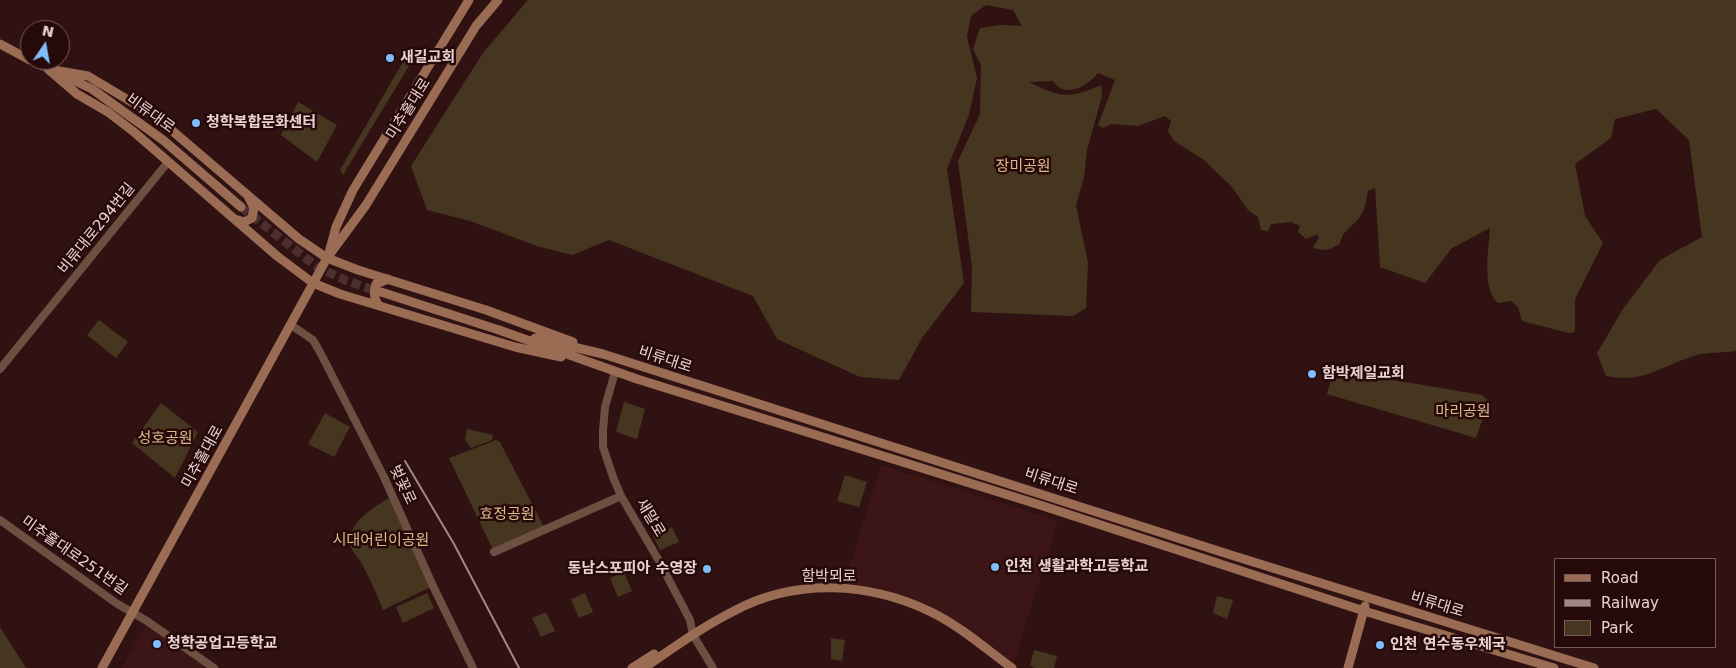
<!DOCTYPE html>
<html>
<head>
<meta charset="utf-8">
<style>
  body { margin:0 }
  #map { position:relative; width:1736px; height:668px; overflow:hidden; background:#301212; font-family:"DejaVu Sans",sans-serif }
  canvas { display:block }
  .legend { position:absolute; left:1554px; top:558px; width:162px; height:90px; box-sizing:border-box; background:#260909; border:1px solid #745a59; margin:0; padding:6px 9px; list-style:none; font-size:15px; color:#e9d3d2 }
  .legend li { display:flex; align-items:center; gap:10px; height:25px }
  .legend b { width:25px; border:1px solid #745a59 }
  .north { position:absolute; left:20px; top:20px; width:50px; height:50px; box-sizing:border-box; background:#260909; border:1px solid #745a59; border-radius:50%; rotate:12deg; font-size:14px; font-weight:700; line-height:20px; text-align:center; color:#e9d3d2 }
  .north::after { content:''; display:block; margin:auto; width:18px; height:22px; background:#81bdfa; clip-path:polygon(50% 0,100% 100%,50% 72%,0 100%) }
</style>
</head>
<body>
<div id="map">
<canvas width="1736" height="668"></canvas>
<ul class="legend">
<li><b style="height:6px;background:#9b6c54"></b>Road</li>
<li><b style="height:6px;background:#a18888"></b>Railway</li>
<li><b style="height:14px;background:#463620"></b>Park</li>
</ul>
<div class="north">N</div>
</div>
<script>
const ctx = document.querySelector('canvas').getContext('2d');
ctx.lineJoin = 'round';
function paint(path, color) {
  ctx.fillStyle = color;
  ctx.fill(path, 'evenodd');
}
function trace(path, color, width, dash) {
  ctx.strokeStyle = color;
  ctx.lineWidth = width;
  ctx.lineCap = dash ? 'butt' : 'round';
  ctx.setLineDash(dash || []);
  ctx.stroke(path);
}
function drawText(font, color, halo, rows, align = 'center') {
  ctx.font = font + ' "DejaVu Sans","Noto Sans KR",sans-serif';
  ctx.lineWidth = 5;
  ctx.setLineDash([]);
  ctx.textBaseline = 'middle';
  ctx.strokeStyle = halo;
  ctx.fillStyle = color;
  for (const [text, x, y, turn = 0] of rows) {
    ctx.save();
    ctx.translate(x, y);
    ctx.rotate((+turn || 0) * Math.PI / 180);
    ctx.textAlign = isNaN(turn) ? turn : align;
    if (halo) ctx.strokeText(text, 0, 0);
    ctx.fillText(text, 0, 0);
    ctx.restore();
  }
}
paint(new Path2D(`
  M881 465 1058 521 1012 668 933 613 906 601 843 588Z
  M147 621 214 668H122Z`), '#3c1617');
paint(new Path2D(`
  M528 0H1736V351C1723 353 1709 352 1697 355 1662 365 1645 384 1606 376L1597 353 1623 309 1660 260 1702 237 1689 140 1656 109 1615 119 1611 138 1575 164 1585 216 1603 243 1575 299V328L1574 332 1569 333 1522 321 1518 307 1511 301 1498 303C1481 288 1489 249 1490 228L1452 248 1425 283 1380 267 1375 188 1368 191C1366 199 1366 208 1361 215 1354 227 1342 229 1340 244 1330 249 1323 253 1313 247L1319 238 1317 234 1306 239 1298 232 1300 226 1291 222 1271 224 1268 231 1261 230 1258 217 1248 210 1232 187 1204 160 1174 141 1168 131 1171 121 1165 116 1138 126 1111 124 1103 128 1098 125 1115 80 1098 73C1087 87 1065 99 1053 81L1029 82C1060 98 1069 99 1101 85L1102 96 1087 150 1084 177 1076 205 1088 263 1086 308 1073 316 971 312 972 267 958 161 980 114 981 65 973 49 980 28 1001 25 1022 26 1013 10 986 5 971 16 967 37 977 78 969 115 947 169 964 283 922 338 899 380 860 377 777 339 753 296 609 240 572 255 537 246 470 221 427 210 411 166 483 53Z
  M410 50 416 53 415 56 343 175 340 170Z
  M298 102 337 125 317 162 281 135Z
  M99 320 128 342 116 358 87 335Z
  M1334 370 1482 395 1489 401 1476 438 1327 394Z
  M624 402 645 409 637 439 616 432Z
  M161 403 198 432 175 478 132 443Z
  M325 413 350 427 334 457 308 444Z
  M467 429 493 435 492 440 471 448 465 440Z
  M496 440 500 442 545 529 494 552 449 458Z
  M845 475 867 482 859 507 837 501Z
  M392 496 433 586 383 610C377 594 370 579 362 564 359 558 353 553 351 547 345 522 375 507 392 496Z
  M672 527 679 542 660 550 653 536Z
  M624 572 632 591 618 597 610 578Z
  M427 593 434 608 403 623 396 607Z
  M585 593 593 612 579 618 571 599Z
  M1217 596 1233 600 1227 619 1213 613Z
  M546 612 555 631 541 637 532 618Z
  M0 627 26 668H0Z
  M831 638 845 640 842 661 831 659Z
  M1034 650 1057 656 1054 668H1034L1030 665Z`), '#463620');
trace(new Path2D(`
  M241 207 317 267 347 281 380 292`), '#4c2f2f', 9, [9, 4.5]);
trace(new Path2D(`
  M291 325 313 340 321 354 383 475 433 586 473 668
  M0 369 168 162
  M615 372 605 407 603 431V447L613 477 621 496 658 559 690 620 693 635 713 668
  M0 520 116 603 147 621 214 668
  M494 552 621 496`), '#6d5041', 8);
trace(new Path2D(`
  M0 44 30 60
  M31 60 92 89 163 140 241 207
  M48 69 77 94 108 112 134 132 277 256 313 283 340 294 515 347 561 357
  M48 69 88 76 155 116 299 239 327 258 358 270 486 310 573 342
  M238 220 244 222 252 218 254 208 248 196
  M329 253 336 227 353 190 469 0
  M381 292 499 330 637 379 1040 505 1364 611 1554 668
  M379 306C374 299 373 292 376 284L388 279
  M535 338 603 354 1231 555 1594 668
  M102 668 327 258 366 205 476 26 498 0
  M632 668 654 654
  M644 668C673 648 702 627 734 611 796 578 869 582 931 612 960 626 986 649 1012 668
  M1348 668 1365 606`), '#9b6c54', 9);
trace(new Path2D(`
  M405 461 454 544 519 668`), '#a18888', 2);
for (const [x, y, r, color] of [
  [390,58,5,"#81bdfa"],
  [196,123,5,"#81bdfa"],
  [1312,374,5,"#81bdfa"],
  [995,567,5,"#81bdfa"],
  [707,569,5,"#81bdfa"],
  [157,644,5,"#81bdfa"],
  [1380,645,5,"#81bdfa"]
]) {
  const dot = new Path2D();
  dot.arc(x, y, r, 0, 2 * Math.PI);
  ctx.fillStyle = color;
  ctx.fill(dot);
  trace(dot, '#260909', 2);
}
drawText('bold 15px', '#e9d3d2', '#260909', [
  ["새길교회",400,58],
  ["청학복합문화센터",206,123],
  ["함박제일교회",1322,374],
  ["인천 생활과학고등학교",1005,567],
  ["동남스포피아 수영장",697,569,"right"],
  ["청학공업고등학교",167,644],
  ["인천 연수동우체국",1390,645]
], 'left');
drawText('15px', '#e9d3d2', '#260909', [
  ["미추홀대로",409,109,-58],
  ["비류대로",150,114,36],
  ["비류대로294번길",97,229,-51],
  ["비류대로",665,360,18],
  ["미추홀대로",203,457,-61],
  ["비류대로",1051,482,18],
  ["벚꽃로",402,485,65],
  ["새말로",650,518,59],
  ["미추홀대로251번길",74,556,35],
  ["함박뫼로",829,577],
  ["비류대로",1437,605,17]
]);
drawText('15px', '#ddba8b', '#260909', [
  ["장미공원",1023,167],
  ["마리공원",1463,412],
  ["성호공원",165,439],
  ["효정공원",507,515],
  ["시대어린이공원",381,541]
]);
</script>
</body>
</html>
